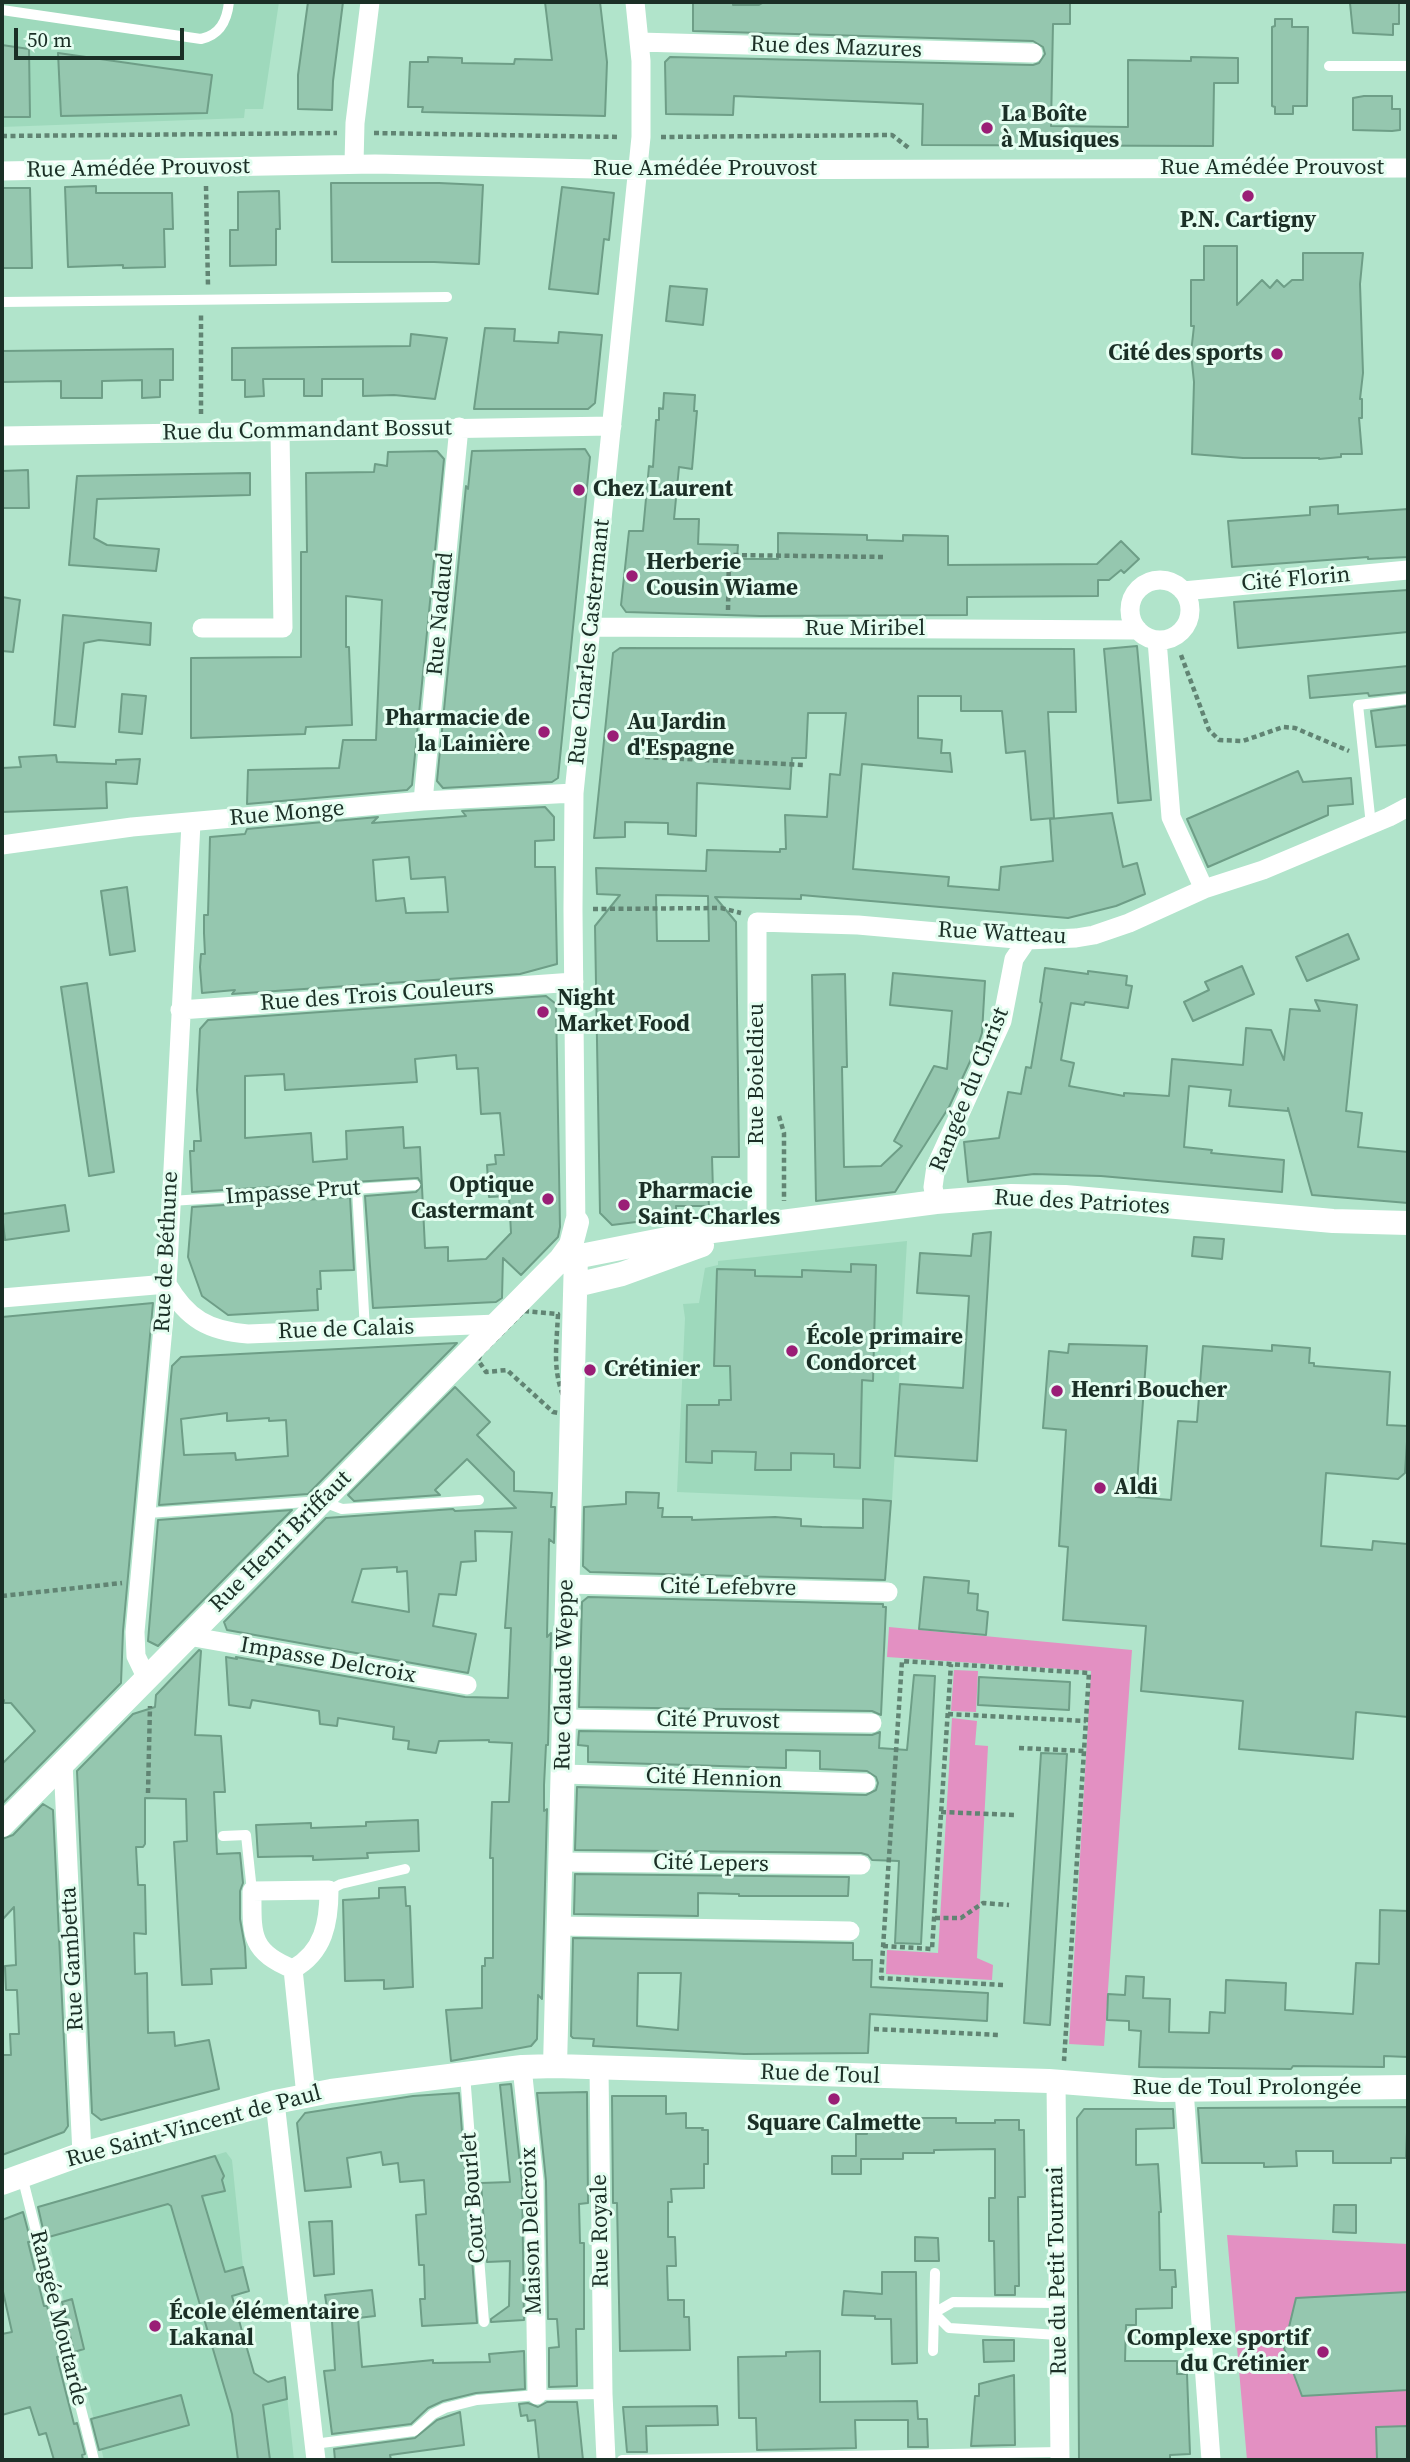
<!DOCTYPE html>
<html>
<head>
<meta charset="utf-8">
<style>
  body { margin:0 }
  #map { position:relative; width:1410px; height:2462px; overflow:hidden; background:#b1e4cb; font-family:"Source Serif 4",serif }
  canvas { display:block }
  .frame { position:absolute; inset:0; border:4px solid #1b2f26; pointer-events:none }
  .scale { position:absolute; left:14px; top:28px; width:170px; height:32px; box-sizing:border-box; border:4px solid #1b2f26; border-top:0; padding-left:9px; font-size:21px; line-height:24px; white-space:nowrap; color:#1b2f26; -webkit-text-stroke:5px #e5fef1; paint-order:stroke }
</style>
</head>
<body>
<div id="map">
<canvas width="1410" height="2462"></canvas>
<div class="frame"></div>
<div class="scale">50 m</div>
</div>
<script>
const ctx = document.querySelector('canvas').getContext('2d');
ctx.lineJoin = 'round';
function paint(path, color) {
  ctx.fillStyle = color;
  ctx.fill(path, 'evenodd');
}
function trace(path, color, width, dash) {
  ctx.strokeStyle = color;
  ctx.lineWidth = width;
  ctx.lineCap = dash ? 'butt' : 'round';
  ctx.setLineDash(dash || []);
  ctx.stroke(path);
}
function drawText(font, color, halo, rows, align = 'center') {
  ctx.font = font + ' "Source Serif 4",serif';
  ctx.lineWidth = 6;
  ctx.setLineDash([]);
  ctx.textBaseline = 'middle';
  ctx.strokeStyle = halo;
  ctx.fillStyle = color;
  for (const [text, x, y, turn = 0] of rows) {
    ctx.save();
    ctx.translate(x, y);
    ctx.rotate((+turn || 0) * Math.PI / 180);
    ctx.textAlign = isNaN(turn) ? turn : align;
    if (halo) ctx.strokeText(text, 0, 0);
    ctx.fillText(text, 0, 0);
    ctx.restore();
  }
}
paint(new Path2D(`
  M2 2H279L263 109H245L244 118 2 127Z
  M907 1241 892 1501 677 1492 685 1318 683 1304 699 1303 705 1268 718 1265V1261Z
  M226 2152 232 2160 243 2267 249 2291 232 2297 255 2377 264 2383 285 2377 294 2460H104L40 2206Z`), '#9ed9bc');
paint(new Path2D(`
  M889 1627 1132 1650 1104 2046 1069 2044 1091 1671 887 1657Z
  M954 1670 978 1671 976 1712 951 1711Z
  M952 1718 977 1721 975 1745 988 1746 977 1958 993 1965 992 1980 886 1974 887 1950 938 1953Z
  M1227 2235 1408 2244V2460H1247Z`), '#e390c2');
const building = new Path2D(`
  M308 2H343L333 81 332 110 298 109V75Z
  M545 2H600L607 62 605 116 422 112 423 107H408L410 62H428V57L462 58V63L514 64 515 59 552 60Z
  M693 2H733V5H759L764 2H1070V24H1053L1051 126 1128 127V60L1191 61V57L1238 58V83H1214L1213 146 922 145 923 104 734 96 733 115 666 114 665 62 670 57 1033 65 1039 63 1045 54 1043 47 1033 41 693 31Z
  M1360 2 1399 3V24H1393V35L1353 33 1350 3Z
  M1275 19H1292V27H1308L1307 106H1293V114H1275V107L1272 106V27L1275 26Z
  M2 45 29 49 30 117H2Z
  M58 53 212 75 207 113 61 116Z
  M1364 96H1392V109H1400V130L1392 131 1353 130V98Z
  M331 183H439L483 185 479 264 434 262H332Z
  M96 186V193H172L173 229H164L165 267 123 268V265L68 267 65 187Z
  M562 187 614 193 609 240 604 239 598 294 549 289Z
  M2 188H30L32 268H2Z
  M279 191 280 229H276V265L230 266V230H238V192Z
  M1204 246H1237V305L1262 280 1270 288 1277 280 1284 287 1292 280H1303V253H1363L1360 284 1363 373 1360 399H1362V418H1359L1362 454H1341V457L1319 459V458H1243L1192 454 1194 382 1191 353 1194 326H1191V280H1204Z
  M670 286 707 289 703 325 666 321Z
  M485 328 515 329 514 341 558 343 559 332 602 335 595 403 588 409H474Z
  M411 334 447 338 435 399 394 395 363 396V379H322V396H304V379H263L264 396 245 397V380H232V348L410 346Z
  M173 349V380H160V397L142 398V380L102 381V398H61V381L2 382V351Z
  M664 393 695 395 694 411H697L692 469 679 467 674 519H699L698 544 738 545 737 559H778V533L867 535V540L903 541V535L948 536V565L1097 564 1121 541 1139 559 1124 573 1121 570 1109 580H1098V596L967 597V615L760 616 626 612 621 605 629 531H643L649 466 653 467 656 420H659V408L663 409Z
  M585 449 590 457 558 778 552 782 443 788 437 781 466 486 468 489 472 451Z
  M437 451 444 459 412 785 407 790 247 804 248 770 339 768 343 740H376L382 600 346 596V647H349L352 725 306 727 305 734 191 738V658L301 657V552H307L306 473 374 472 375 464 387 466 388 452Z
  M28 470 29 508H2V471Z
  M250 473V495L97 499 94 538 107 545 159 549 156 571 69 565 77 476Z
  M1338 505V514L1408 509V557L1368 559V557L1232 567 1228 521 1310 515V507Z
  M1408 590V632L1238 648 1234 602Z
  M2 597 20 600 13 652 2 651Z
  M63 615 151 623 150 645 99 640 84 643 75 727 54 725Z
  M1137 646 1151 800 1118 803 1104 649Z
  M620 648 1074 649 1076 712H1048L1054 818 1031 820 1025 751 1006 753 1002 711H961V696H918V738L942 740 941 753H950L952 772 862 764 853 869 949 877 948 886 999 890 1001 867 1053 861 1050 819 1112 813 1123 867 1137 863 1145 894 1116 906 1068 918 801 895V899L715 897 736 922 739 1157H712L713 1191H708L709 1206H676V1217L612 1225 600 1213 595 926 620 895 597 894 596 868 706 871 707 850 780 852V849H786L785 815 827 817 830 774 840 775 846 713H808L806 758H792L790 789 697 783 696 836 668 834V823L625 822V837L594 838 613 653ZM656 895 708 896 709 941H657Z
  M1408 666V692L1369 696 1368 693 1310 698 1308 676Z
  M122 694 146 696 142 734 119 732Z
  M1408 706V745L1376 747 1371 711Z
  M56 755 57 762 116 764V760L140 759 137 784 106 782 107 808 2 812V768L21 767 19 757Z
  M1298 771 1303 782 1351 778 1353 804 1328 806V815L1208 867 1187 819Z
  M545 807 554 817V840L535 841V867H555L557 964 520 974 232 994 235 990 202 993 200 967 201 954H205L204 933V915H208L210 837 245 834 247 829 378 817 372 823 466 816 462 811ZM409 857 411 879 445 877 448 912 406 913 404 898 376 901 373 860Z
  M127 887 135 951 110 955 101 891Z
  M1348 934 1359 959 1307 981 1296 957Z
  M1242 966 1254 994 1193 1021 1184 1002 1209 990 1205 982Z
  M1045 968 1088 974V971L1127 976 1126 985 1132 986 1128 1008 1085 1002 1084 1005 1071 1003 1061 1060 1074 1063 1069 1086 1124 1096V1093L1169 1096 1172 1059 1243 1065 1246 1028 1271 1030 1284 1060 1290 1009 1320 1011 1315 1000 1357 1005 1346 1111 1362 1113 1358 1147 1408 1152V1203L1312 1195 1288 1108V1111L1229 1106 1231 1090 1189 1086 1184 1147 1212 1150 1211 1153 1284 1160 1282 1192 1101 1176 1034 1174 968 1182 964 1142 999 1138 1008 1092 1021 1094 1026 1067 1031 1068 1042 1003 1040 1002Z
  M893 973 985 981 982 1033 979 1042 949 1107 895 1192 816 1201 812 975 845 974 847 1067H842L844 1167 881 1166 902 1146 894 1141 934 1066 947 1069 952 1011 890 1005Z
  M87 983 114 1172 89 1176 61 987Z
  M546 996 556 1004 560 1227 558 1237 521 1275 503 1258 502 1298 496 1302 373 1308 365 1196 416 1192 422 1185 418 1178 192 1192 190 1151H194V1141H201L197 1090 200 1029 208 1020ZM456 1055 457 1069 478 1068 481 1114 500 1113 504 1155H495L496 1164 487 1165 489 1197 509 1196 511 1233 486 1259 448 1261V1247L425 1248 420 1147 404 1148 403 1127 346 1131 347 1159 313 1162 311 1133 245 1138V1076L284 1074 285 1090 417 1082 415 1059Z
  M350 1197 354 1270 320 1271 321 1289H317L318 1310 228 1315 202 1296 188 1257 192 1207Z
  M65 1205 69 1231 5 1240 2 1214Z
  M991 1232 977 1461 895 1456 900 1384 963 1388 969 1296 917 1293 920 1253 971 1256 973 1234Z
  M1194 1237 1224 1239 1222 1259 1192 1256Z
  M851 1264 876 1265 873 1381 862 1380 860 1468 834 1467V1454L791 1453V1470H755L756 1452 712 1451V1463L686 1462 687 1405H719V1400H731L730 1366H714L717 1269 755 1270V1276L802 1277V1270L851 1272Z
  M153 1303 123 1631 121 1683 2 1804V1764L35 1731 11 1703H4V1700H2V1317Z
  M457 1343 308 1494 159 1505 172 1366 181 1357ZM227 1413V1421L269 1418V1421L286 1420 288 1456 236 1460 235 1453 184 1455 181 1419Z
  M1069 1344 1147 1346 1136 1497 1171 1500 1178 1421 1197 1422 1203 1346 1272 1351V1345L1310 1348 1309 1363H1314V1366L1390 1372 1387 1425 1408 1426 1405 1473 1398 1479 1326 1473 1321 1546 1372 1550 1373 1541 1408 1544V1717L1356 1712 1353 1759 1239 1749 1243 1701 1141 1691 1146 1626 1063 1620 1068 1547 1059 1546 1066 1430 1043 1428 1049 1351 1068 1353Z
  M455 1387 490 1422 477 1435 514 1472V1491L552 1493 551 1507H555L554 1543 549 1539 547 1637 551 1633 548 1745H546L544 1785V1811L547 1809 542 1999 538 1995 537 2039 531 2046 451 2061 446 2010 482 2008V1966H485V1958H493V1858H490L492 1802H509L512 1743 489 1742V1740L439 1741 436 1753 408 1749 409 1741 393 1739 394 1727 338 1718 337 1726 320 1724 319 1711 252 1700 250 1708 229 1705 226 1657 237 1659 236 1657 465 1697 508 1698 511 1628H505L512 1532 475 1531 476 1561 461 1562 456 1595 439 1594 433 1626 476 1634 468 1673 227 1630 224 1622 326 1518 453 1509 455 1511 516 1508 467 1459 435 1490 440 1495 354 1501 348 1495ZM397 1567V1572L407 1571 409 1612 352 1602 362 1569Z
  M626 1492 659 1493 658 1508H663L662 1517H692V1520L775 1517 801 1519V1526L822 1527 863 1528V1499L891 1501 885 1580 590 1572 583 1566 584 1507 626 1504Z
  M292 1510 158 1646 148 1641 158 1520Z
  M924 1577 969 1581 968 1593 978 1594 977 1610 988 1612 986 1635 919 1629Z
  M588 1597 883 1604V1607H886L881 1715 872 1711 579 1707 582 1602Z
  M199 1650 201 1651 195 1735 221 1736 225 1792H214L217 1854 240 1853 243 1883 240 1891V1919L245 1947 246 1968 211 1969 212 1984 182 1985 174 1842 187 1841 186 1799 145 1798V1844L143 1847H136L138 1885H145L146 1934 134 1933 135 1974 147 1973 148 2033 174 2032 175 2046 209 2040 219 2089 101 2120 92 2113 77 1771 133 1714 155 1707 156 1695Z
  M914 1675 935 1676 921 1944 895 1943 899 1861 872 1860 868 1855 861 1853 575 1850 577 1787 866 1795 876 1790 878 1783 876 1777 867 1771 820 1769V1751L786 1750V1768L588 1762V1746L578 1745 579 1731 872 1735 880 1732 879 1748 907 1750Z
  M979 1677 1070 1682 1069 1710 978 1705Z
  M1041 1753 1067 1754 1050 2025 1024 2023Z
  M43 1804 53 1810 68 2126 64 2132 2 2155V2055H11L10 2034H19L17 1990H6L5 1966 16 1965 14 1907 2 1920V1839L13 1835Z
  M418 1820 419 1851 367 1853 368 1858 313 1860V1856L258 1857 256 1825 311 1823V1828L366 1826V1822Z
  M575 1874 849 1877 848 1896H739V1894L698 1893V1916L574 1914Z
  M405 1887 406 1906H410L413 1987 384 1989V1980L345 1981 343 1900 379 1898V1888Z
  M1380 1910 1408 1911V2057L1384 2056V2067L1293 2066 1291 2069 1139 2067 1141 2031 1129 2030V2021L1107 2020 1108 1994 1125 1995 1126 1976 1144 1977 1143 1998 1170 1999 1169 2032 1209 2033 1210 2012 1225 2013 1226 1980 1286 1983 1285 2010 1353 2014 1356 1963 1379 1964Z
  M573 1938 853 1943V1960H872L871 1987 988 1993 987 2021 870 2014 868 2053 744 2054 593 2046 594 2039 573 2038 571 2036ZM638 1973H681L678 2030 637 2026Z
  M511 2084 522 2182 524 2320 491 2322V2319L509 2306 510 2261 487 2262 481 2183 510 2182 500 2085Z
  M587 2092 588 2203 579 2204 580 2243H584V2329H576L577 2386 549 2387V2348L559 2347 557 2319H548L546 2181 537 2093Z
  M459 2093 477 2323 422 2326 420 2299H425L424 2265H419L416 2215 426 2214 424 2180 400 2182 398 2163 383 2165 381 2152 347 2158 351 2187 305 2191 297 2123 305 2113 413 2096Z
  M612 2096H666V2114L686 2113V2128H703L702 2130H708V2164H704V2188L671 2189 672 2202H668V2237H675L676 2266H667L668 2300H684V2317H689L690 2350 620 2351 617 2203H613Z
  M1408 2107 1406 2158H1391V2163H1333V2151H1296L1297 2166 1264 2167V2163H1202L1198 2108Z
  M1084 2109H1173L1174 2128 1136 2129V2165L1158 2164 1161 2212H1159L1160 2270H1175L1176 2287H1172V2308L1136 2309V2325H1126L1125 2361H1177V2374H1187L1190 2454 1170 2455V2460H1079L1077 2118Z
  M868 2118H956V2123H995V2120H1019V2130H1024L1025 2197H1018L1019 2286H1015V2295H995L994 2241H989V2198H995V2149L934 2150V2153H903V2159H861V2174H832V2156H856V2134H867Z
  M215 2156 224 2176 222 2180 225 2191 202 2196 225 2272 243 2267 249 2291 232 2296 254 2373 268 2382 285 2377 287 2399 263 2405 270 2460H238L232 2414 171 2206 168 2204 45 2238 38 2207Z
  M1334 2205H1356V2233L1333 2232Z
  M23 2212 31 2242H28L44 2306H47L60 2356 57 2357 67 2397 74 2424 77 2423 85 2454 82 2455 83 2460H54L46 2433 39 2435 30 2407 2 2415V2334L12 2332 2 2287V2220Z
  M332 2221 334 2274 314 2276 309 2222Z
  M915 2237 938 2238 939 2261H915Z
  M882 2272H916L917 2363 892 2364 891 2319H875V2316L842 2315 844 2291 882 2294Z
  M372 2290 375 2316 358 2318 362 2367 433 2360V2363L490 2362 489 2354 524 2351 525 2389 476 2393 443 2401 428 2408 411 2424 332 2434 324 2371 335 2370 332 2321H329L325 2295Z
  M1408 2292V2390L1302 2396 1284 2348 1296 2298Z
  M72 2299 84 2349 74 2352 62 2302Z
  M983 2340H1014V2361L984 2362Z
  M820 2351V2402L917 2401 918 2419H927L928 2447H908V2420H855L856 2448 757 2450 756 2418H739L738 2357 786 2356V2352Z
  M1014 2375 1015 2445 971 2446 975 2396H979V2384Z
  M181 2395 189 2425 99 2450 91 2419Z
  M547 2402H577L583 2460H539L535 2420 528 2421 527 2415 521 2416 519 2404 528 2403 538 2407Z
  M717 2406 718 2425 646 2426 647 2452H627L623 2407Z
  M460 2412 464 2445 390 2455 391 2460H335L334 2449 415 2438 437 2420Z
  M1408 2426V2460H1377L1376 2427Z`);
paint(building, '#95c7af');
trace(building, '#6e9e87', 2);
trace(new Path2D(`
  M374 133 620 137
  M2 136 337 133
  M661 137 892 135 910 149
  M206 186 208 286
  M201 414V314
  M728 610 729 555 886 557
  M1181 655 1209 730 1219 740 1243 741 1283 727 1295 728 1349 751
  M645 757 805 765
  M593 909 721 908 741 913
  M779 1116 784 1133V1201
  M524 1311 558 1314C556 1356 551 1376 572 1415L553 1412 507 1370 486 1372 478 1360 481 1354Z
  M2 1596 122 1583
  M948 1714 1086 1721
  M1019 1748 1084 1751
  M148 1793 150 1706
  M941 1812 1015 1815
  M935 1918H961L983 1903 1009 1905
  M883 1946 932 1949 951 1664
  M1003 1985 881 1978 902 1661 1089 1673 1064 2061
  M874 2029 1000 2035`), '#618473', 4.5, [5, 3.5]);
trace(new Path2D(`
  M2 10 201 39C220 35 227 21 229 2
  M1329 66H1408
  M2 302 447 297
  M1371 825 1358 705 1408 699
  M357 1189 365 1330
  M171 1201 415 1185
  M148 1513 321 1501 342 1509 479 1500
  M223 1836 246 1835 252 1891
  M329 1890 341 1884 405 1869
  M465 2074 484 2322
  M22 2176 94 2460
  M1058 2303 953 2302 934 2313 949 2328 1058 2335
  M933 2351 935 2273
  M314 2444 414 2431 433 2414 445 2408 477 2400 537 2395 603 2394
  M622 2460 1060 2452`), '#fff', 10);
trace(new Path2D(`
  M639 42 1033 53
  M354 164 355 123 370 2
  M2 171 375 164 638 170 1408 168
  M2 436 612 426
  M1130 610a30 30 0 1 1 60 0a30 30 0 1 1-60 0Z
  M1183 591 1408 570
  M592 627 1138 630
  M202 628H283L280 432
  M1157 640 1171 817 1204 889
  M423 801 459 427
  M2 845 132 827 423 801 574 793
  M180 1010 574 982
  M936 1202 933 1187 936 1166 1002 1021 1014 959 1027 940
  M757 1226V922L858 925 1027 940 1076 938 1094 935 1129 923 1204 889 1263 870 1389 817 1408 807
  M576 1234 573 909 574 793 641 137V61L635 2
  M167 1284C187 1319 209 1331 248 1334L497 1324
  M2 1298 167 1284
  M568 1584 888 1592
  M188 1636 467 1685
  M147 1679 136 1656 135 1632 167 1284 191 823
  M564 1719 872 1723
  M63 1763 82 2154
  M563 1774 866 1783
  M560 1862 861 1865
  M329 1890C329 1922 324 1952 293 1969 249 1952 252 1933 252 1891Z
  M559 1926 850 1931
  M293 1969 306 2096
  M522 2067 534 2181 537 2395
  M599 2068 603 2394 606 2460
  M1056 2082 1060 2460
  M1184 2090 1211 2460
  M275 2102 316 2460`), '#fff', 19);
trace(new Path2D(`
  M560 1260 697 1233 936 1202 1011 1196 1065 1197 1333 1221 1408 1223
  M576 1285 622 1274 702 1245
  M2 1825 560 1260 571 1245 577 1222
  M555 2066 576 1256
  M2 2183 82 2154 275 2102 331 2091 465 2074 522 2067 555 2066 1049 2081 1162 2090 1408 2087`), '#fff', 24);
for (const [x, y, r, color] of [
  [987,128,7,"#9a1e76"],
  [1248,196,7,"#9a1e76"],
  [1277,354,7,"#9a1e76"],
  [579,490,7,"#9a1e76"],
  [632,576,7,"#9a1e76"],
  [544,732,7,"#9a1e76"],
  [613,736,7,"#9a1e76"],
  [543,1012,7,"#9a1e76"],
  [548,1199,7,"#9a1e76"],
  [624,1205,7,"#9a1e76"],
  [792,1351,7,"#9a1e76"],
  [590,1370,7,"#9a1e76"],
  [1057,1391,7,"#9a1e76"],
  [1100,1488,7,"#9a1e76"],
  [834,2099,7,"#9a1e76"],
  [155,2326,7,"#9a1e76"],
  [1323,2352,7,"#9a1e76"]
]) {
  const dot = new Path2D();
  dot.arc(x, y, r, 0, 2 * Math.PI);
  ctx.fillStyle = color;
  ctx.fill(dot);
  trace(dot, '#e5fef1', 2.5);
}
drawText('23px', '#1b2f26', '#e5fef1', [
  ["Rue des Mazures",836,48,2],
  ["Rue Amédée Prouvost",1272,168],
  ["Rue Amédée Prouvost",138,169,-1],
  ["Rue Amédée Prouvost",705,169],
  ["Rue du Commandant Bossut",307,431,-1],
  ["Cité Florin",1296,580,-5],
  ["Rue Nadaud",441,614,-85],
  ["Rue Miribel",865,629],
  ["Rue Charles Castermant",590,642,-84],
  ["Rue Monge",287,814,-5],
  ["Rue Watteau",1002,934,3],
  ["Rue des Trois Couleurs",377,996,-4],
  ["Rue Boieldieu",757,1074,-90],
  ["Rangée du Christ",970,1090,-68],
  ["Impasse Prut",293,1193,-4],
  ["Rue des Patriotes",1082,1203,3],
  ["Rue de Béthune",167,1252,-87],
  ["Rue de Calais",346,1330,-2],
  ["Rue Henri Briffaut",281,1542,-45],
  ["Cité Lefebvre",728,1588,1],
  ["Impasse Delcroix",328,1661,10],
  ["Rue Claude Weppe",565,1675,-89],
  ["Cité Pruvost",718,1721,1],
  ["Cité Hennion",714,1779,2],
  ["Cité Lepers",711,1864,1],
  ["Rue Gambetta",73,1959,-93],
  ["Rue de Toul",820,2075,2],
  ["Rue de Toul Prolongée",1247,2088],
  ["Rue Saint-Vincent de Paul",194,2127,-15],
  ["Cour Bourlet",474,2198,-94],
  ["Maison Delcroix",532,2231,-92],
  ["Rue Royale",601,2231,-91],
  ["Rue du Petit Tournai",1058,2271,-91],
  ["Rangée Moutarde",58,2318,76]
]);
drawText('bold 23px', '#1b2f26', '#e5fef1', [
  ["La Boîte",1001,115],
  ["à Musiques",1001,141],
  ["P.N. Cartigny",1248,221,"center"],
  ["Cité des sports",1263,354,"right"],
  ["Chez Laurent",593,490],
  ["Herberie",646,563],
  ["Cousin Wiame",646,589],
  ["Pharmacie de",530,719,"right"],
  ["la Lainière",530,745,"right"],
  ["Au Jardin",627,723],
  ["d'Espagne",627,749],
  ["Night",557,999],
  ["Market Food",557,1025],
  ["Optique",534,1186,"right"],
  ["Castermant",534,1212,"right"],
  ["Pharmacie",638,1192],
  ["Saint-Charles",638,1218],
  ["École primaire",806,1338],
  ["Condorcet",806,1364],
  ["Crétinier",604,1370],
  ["Henri Boucher",1071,1391],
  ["Aldi",1114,1488],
  ["Square Calmette",834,2124,"center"],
  ["École élémentaire",169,2313],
  ["Lakanal",169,2339],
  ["Complexe sportif",1309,2339,"right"],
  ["du Crétinier",1309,2365,"right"]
], 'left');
</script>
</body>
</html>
